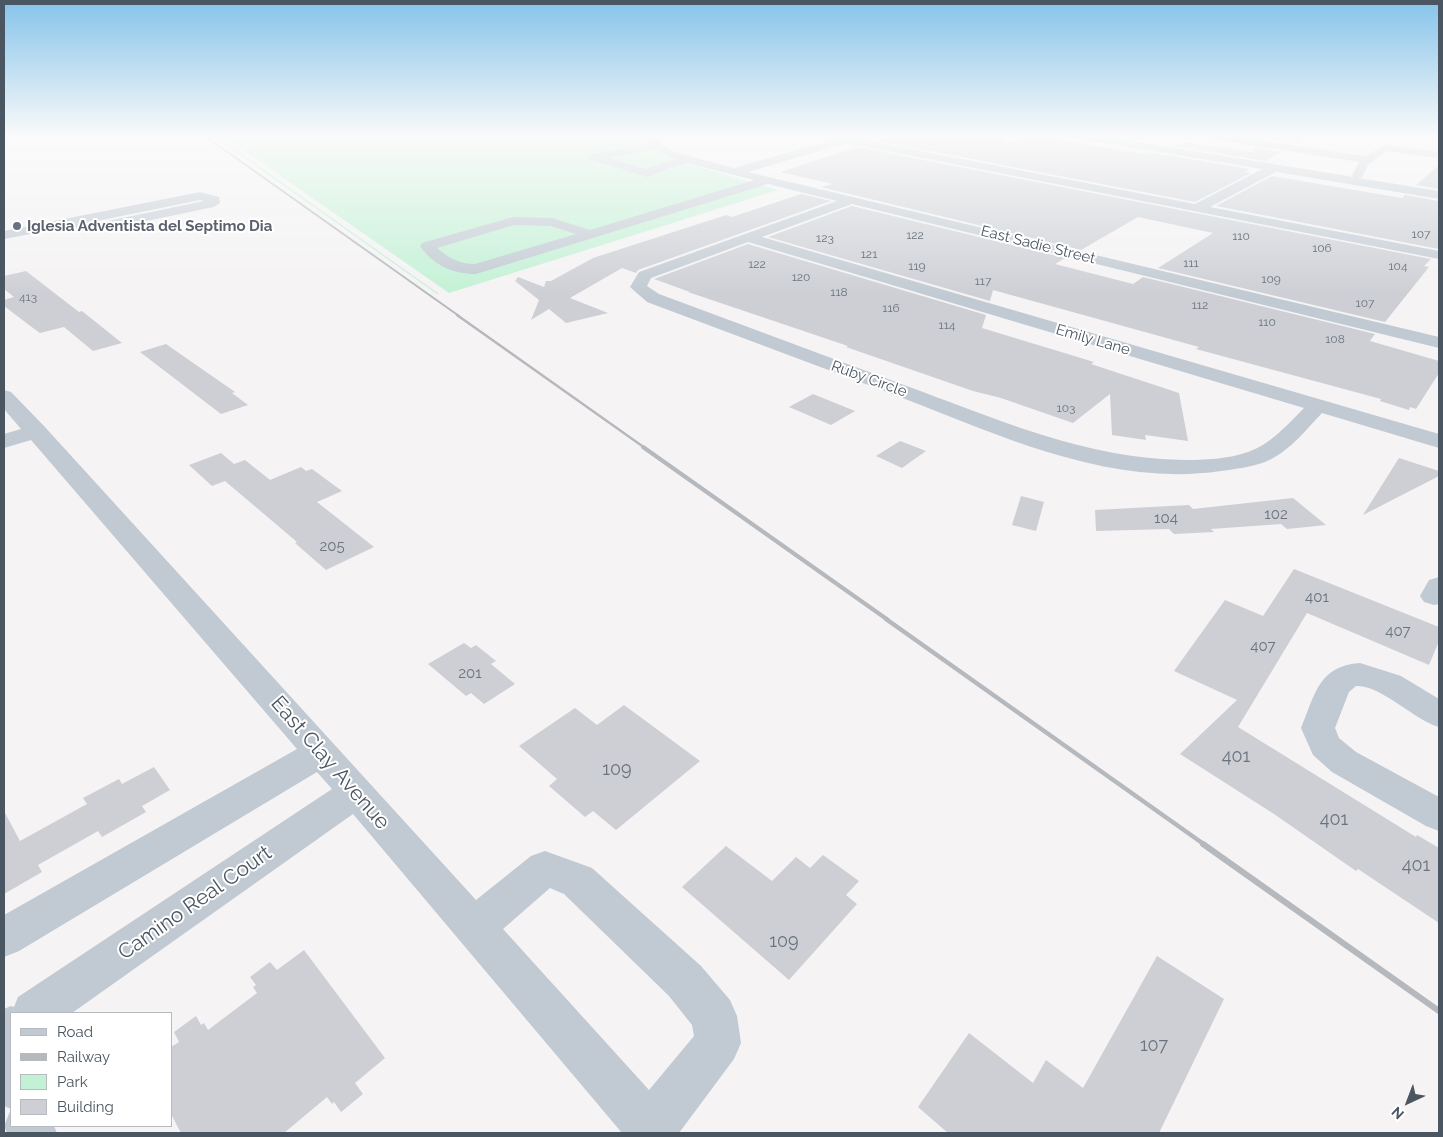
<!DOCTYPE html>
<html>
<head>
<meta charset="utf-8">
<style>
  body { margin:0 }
  #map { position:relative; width:1443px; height:1137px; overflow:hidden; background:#f5f3f3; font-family:Raleway,sans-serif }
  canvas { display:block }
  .frame { position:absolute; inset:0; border:5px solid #4a5661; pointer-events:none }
  .legend { position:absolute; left:10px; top:1012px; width:162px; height:115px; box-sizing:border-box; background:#fff; border:1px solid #b7bbc0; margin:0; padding:6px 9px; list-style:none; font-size:15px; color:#4a5661 }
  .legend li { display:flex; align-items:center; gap:10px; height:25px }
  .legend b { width:25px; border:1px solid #b7bbc0 }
  .north { position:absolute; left:1383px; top:1077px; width:50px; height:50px; -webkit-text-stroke:4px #fff; paint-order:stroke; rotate:223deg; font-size:14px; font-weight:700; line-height:20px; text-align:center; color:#4a5661 }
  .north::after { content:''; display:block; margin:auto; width:18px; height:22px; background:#4a5661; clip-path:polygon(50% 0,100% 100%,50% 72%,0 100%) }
</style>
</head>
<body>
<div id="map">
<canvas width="1443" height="1137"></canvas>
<div class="frame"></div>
<ul class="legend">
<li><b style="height:6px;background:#c1cad2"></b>Road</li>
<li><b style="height:6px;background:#b5b8bd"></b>Railway</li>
<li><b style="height:14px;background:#c3f1d5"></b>Park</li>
<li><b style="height:14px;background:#cdcfd5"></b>Building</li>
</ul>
<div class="north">N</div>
</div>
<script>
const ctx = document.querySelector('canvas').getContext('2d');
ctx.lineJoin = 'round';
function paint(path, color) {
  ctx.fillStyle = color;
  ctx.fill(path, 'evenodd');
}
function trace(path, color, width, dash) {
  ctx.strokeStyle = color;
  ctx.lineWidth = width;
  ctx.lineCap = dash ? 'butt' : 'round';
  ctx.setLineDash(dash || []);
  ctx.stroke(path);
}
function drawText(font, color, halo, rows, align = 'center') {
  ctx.font = font + ' Raleway,sans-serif';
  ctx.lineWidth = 4;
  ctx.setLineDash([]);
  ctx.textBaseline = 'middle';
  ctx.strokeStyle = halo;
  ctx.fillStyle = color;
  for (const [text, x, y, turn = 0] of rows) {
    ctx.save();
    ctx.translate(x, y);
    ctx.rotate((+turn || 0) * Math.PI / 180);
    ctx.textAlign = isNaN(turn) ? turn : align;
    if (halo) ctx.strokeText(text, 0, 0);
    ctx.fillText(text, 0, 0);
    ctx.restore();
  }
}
paint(new Path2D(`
  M213 136H217L439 294H437Z
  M223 136H629L682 162 778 190 449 293Z`), '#c3f1d5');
paint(new Path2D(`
  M893 136H1006L1007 144 1035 136 1143 154 1148 152 1250 169 1245 172 1251 173 1195 202 878 141Z
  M1254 136H1308L1296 144Z
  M1183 142 1253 152V147L1281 152 1265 161 1175 146Z
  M857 147 1431 259 1424 266 1429 267 1385 322 1158 268 1213 233 1138 217 1081 250 821 187 833 184 780 172Z
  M1439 165V189L1416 185Z
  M1272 176 1402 198 1405 195 1439 201V249L1216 206Z
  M801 194 831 201 638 270 636 273 622 268 570 298 608 313 566 323 549 309 531 320 539 300 515 281 518 277 544 287 546 281H551L593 258 726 215 732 217Z
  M852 206 1065 258 1055 264 1133 284 1143 277 1375 334 1370 341 1439 361V373L1416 409 1410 407 1409 410 1380 401 1381 399 1196 349 1199 347 993 290 990 301 768 237Z
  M748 244 986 315 982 328 1094 362 1091 364 1179 393 1188 441 1145 435 1146 440 1112 435 1110 394 1073 423 1001 398 973 391 846 347 848 346 688 292H690L654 279Z
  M26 271 79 312 82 311 122 343 93 351 64 327 40 333 33 328 4 306V300L14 297 4 289V276Z
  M166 344 235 392 232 393 248 405 221 414 140 352Z
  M813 394 855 411 831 425 789 407Z
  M900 441 926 451 902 468 876 456Z
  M221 453 234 464 245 460 270 480 301 467 306 471 312 469 342 491 317 502 374 547 326 570 295 543 297 542 225 481 212 486 189 465Z
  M1399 458 1439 471V476L1363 515Z
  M1021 496 1044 502 1036 531 1012 525Z
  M1293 498 1326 525 1287 529 1281 524 1211 529 1214 532 1174 534 1169 529 1096 531 1095 510 1189 505 1193 509Z
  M1294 569 1439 627V641L1429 665 1307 613 1238 727 1416 837 1417 835 1439 848V923L1358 869 1356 871 1274 814 1180 754 1237 700 1174 671 1225 600 1263 616Z
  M464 643 471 648 476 645 496 661 491 664 515 684 484 704 471 693 466 696 428 664Z
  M624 705 700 761 616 830 593 811 585 817 549 786 557 779 519 746 575 708 597 725Z
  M154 767 170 790 142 806 146 812 102 837 98 831 38 865 42 872 4 894V811L20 841 87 804 83 798 119 779 122 784Z
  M726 846 772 881 796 857 810 868 823 855 859 881 846 895 857 904 789 980 682 887Z
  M304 950 385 1058 355 1083 363 1094 341 1112 334 1102 332 1104 327 1097 284 1133H181L171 1114V1047L179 1042 174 1032 196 1016 201 1025 204 1023 208 1030 257 993 253 987 256 985 250 977 270 962 277 970Z
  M1157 956 1224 999 1159 1133H948L918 1107 969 1033 1033 1083 1046 1060 1083 1088Z`), '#cdcfd5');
paint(new Path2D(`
  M636 136H649L674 152 734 168 846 136H864L859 139 1195 204 1262 169 1079 139 1074 136H1101L1354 177 1352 175 1359 162 1211 139 1206 136H1234L1365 156 1384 145 1439 152V158L1386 151 1368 165 1362 177 1359 178 1439 191V199L1276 172 1210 207 1439 251V259L846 143 748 172 1439 337V348L852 204 762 237 1439 434V448L1322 413C1305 431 1289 452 1265 462 1251 467 1236 469 1221 471 1105 488 993 432 887 392 807 362 727 332 647 302L630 287 639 272 837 201 768 184 476 274C453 274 433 265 420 246L422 243 513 217 552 218 590 230 754 180 687 163 672 167 647 177 589 159 587 157 593 154 647 144ZM655 149 675 159 646 169 608 158ZM514 225 551 226 576 234 475 264C459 264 449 258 437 248ZM748 242 1304 408C1287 425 1271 444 1248 452 1229 459 1204 460 1184 460 1085 459 995 418 904 385 822 355 741 324 659 294L647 286 651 278Z
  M200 192 219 197 220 203 214 207 103 230 87 232 72 226 4 239V231ZM200 200 204 201 103 222 87 223Z
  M4 390 11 392 44 426 476 900 531 856 545 851 592 868 701 966 730 1000 737 1016 741 1043 734 1059 679 1133H622L353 814 72 1013H11V1126H54L57 1133H7L4 1126 11 1109 4 1106V1009L11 1006 14 1007 18 997 332 789 317 772 19 951 4 957V915L297 749 31 440 4 448V434L21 429 4 409ZM550 888 564 894 669 996 692 1025 694 1036 649 1090 503 929Z
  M1439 577V604L1434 605 1424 602 1420 596 1429 580Z
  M1360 663 1401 676 1439 699V727C1414 720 1380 684 1356 686L1349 692 1335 728 1339 738 1356 752 1439 797V831L1426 826 1332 772 1313 755 1301 728C1315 695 1318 666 1360 663Z`), '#c1cad2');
trace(new Path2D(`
  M205 136 459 316`), '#b5b8bd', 2);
trace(new Path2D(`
  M457 315 645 448`), '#b5b8bd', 2.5);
trace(new Path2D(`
  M643 447 888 620`), '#b5b8bd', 4);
trace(new Path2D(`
  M886 619 1205 845`), '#b5b8bd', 4.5);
trace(new Path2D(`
  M1203 844 1439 1011`), '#b5b8bd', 6);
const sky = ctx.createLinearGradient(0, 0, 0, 296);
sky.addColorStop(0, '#85c3ea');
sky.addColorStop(0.46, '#fafafa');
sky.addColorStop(1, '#fafafa00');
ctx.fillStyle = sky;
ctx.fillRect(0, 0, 1443, 296);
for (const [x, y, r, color] of [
  [17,226,5,"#6b7280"]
]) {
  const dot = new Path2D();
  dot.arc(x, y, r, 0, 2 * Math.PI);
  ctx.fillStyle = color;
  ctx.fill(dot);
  trace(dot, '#fff', 2);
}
drawText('12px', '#6b747e', null, [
  ["107",1421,234],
  ["122",915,235],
  ["110",1241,236],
  ["123",825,238],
  ["106",1322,248],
  ["121",869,254],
  ["111",1191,263],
  ["122",757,264],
  ["119",917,266],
  ["104",1398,266],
  ["120",801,277],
  ["109",1271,279],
  ["117",983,281],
  ["118",839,292],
  ["413",28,297],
  ["107",1365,303],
  ["112",1200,305],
  ["116",891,308],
  ["110",1267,322],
  ["114",947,325],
  ["108",1335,339],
  ["103",1066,408]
]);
drawText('bold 15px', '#5b616d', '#fff', [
  ["Iglesia Adventista del Septimo Dia",27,226]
], 'left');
drawText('15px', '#4a5661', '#fff', [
  ["East Sadie Street",1038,245,14],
  ["Emily Lane",1093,340,16],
  ["Ruby Circle",869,379,20]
]);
drawText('15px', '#6b747e', null, [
  ["102",1276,514],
  ["104",1166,518],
  ["205",332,546],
  ["401",1317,597],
  ["407",1398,631],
  ["407",1263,646],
  ["201",470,673]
]);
drawText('18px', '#6b747e', null, [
  ["401",1236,757],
  ["109",617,770],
  ["401",1334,820],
  ["401",1416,866],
  ["109",784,942],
  ["107",1154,1046]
]);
drawText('21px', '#4a5661', '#fff', [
  ["East Clay Avenue",330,763,49],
  ["Camino Real Court",195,903,-35]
]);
</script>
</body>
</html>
